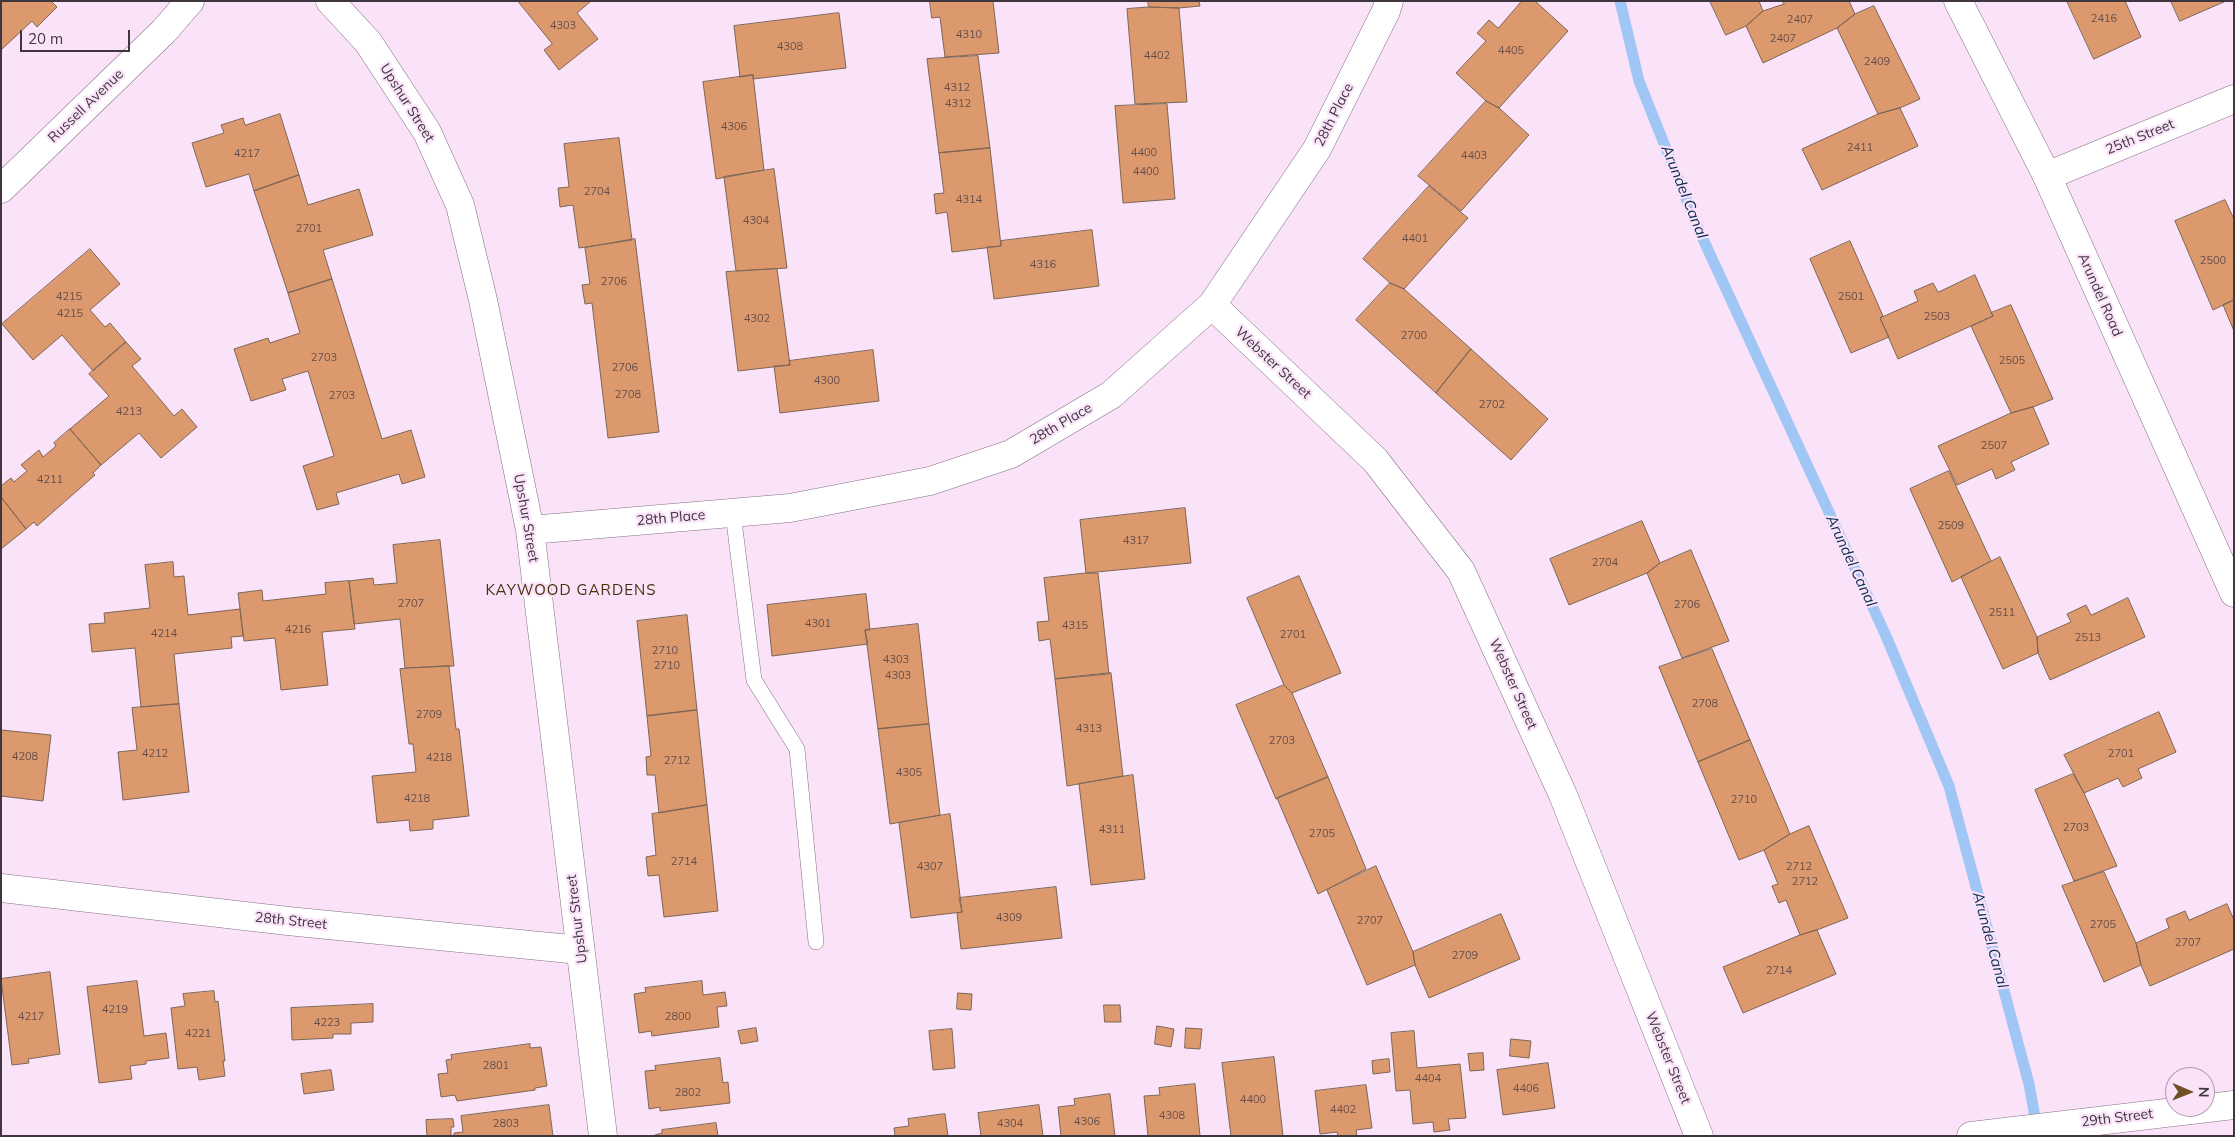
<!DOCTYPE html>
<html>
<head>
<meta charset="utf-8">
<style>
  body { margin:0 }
  #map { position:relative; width:2235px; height:1137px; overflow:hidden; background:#fae2f9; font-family:Mulish,sans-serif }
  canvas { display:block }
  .frame { position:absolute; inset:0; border:2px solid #3f363f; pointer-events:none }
  .north { position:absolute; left:2165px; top:1067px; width:50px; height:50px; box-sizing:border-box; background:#fae2f9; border:1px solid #af9daf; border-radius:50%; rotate:91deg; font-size:14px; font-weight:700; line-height:20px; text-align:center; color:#3f363f }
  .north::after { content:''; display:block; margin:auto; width:18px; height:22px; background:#6f5025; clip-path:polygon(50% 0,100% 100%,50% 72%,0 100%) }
  .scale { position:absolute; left:20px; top:30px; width:110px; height:22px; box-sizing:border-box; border:2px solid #3f363f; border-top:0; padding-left:6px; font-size:15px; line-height:18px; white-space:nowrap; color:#3f363f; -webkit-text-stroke:4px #fae2f9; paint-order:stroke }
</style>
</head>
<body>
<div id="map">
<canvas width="2235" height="1137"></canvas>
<div class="frame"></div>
<div class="north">N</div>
<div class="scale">20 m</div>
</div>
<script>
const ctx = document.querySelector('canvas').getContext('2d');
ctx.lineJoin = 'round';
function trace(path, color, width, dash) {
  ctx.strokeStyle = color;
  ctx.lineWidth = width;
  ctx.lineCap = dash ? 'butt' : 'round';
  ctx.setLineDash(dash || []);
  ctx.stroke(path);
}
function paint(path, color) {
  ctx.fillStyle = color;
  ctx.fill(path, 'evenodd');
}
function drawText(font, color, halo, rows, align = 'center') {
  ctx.font = font + ' Mulish,sans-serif';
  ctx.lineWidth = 4.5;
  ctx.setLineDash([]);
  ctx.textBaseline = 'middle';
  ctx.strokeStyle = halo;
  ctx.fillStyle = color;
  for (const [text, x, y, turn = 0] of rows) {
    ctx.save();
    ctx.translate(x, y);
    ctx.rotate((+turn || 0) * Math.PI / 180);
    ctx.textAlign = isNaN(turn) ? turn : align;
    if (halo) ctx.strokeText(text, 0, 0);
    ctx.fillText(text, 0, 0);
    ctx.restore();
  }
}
trace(new Path2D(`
  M1620 1 1639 81 1697 226 1886 636 1949 786 2029 1084 2037 1128`), '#9fc6f5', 11);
const building = new Path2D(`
  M1 1H51L57 7 37 27 32 21 1 50Z
  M518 1H591L577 13 598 39 559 70 544 50 552 44Z
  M930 1H993L999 53 945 57 940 17 932 18Z
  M1148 1H1199L1200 6 1179 8 1149 7Z
  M1522 1H1535L1568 31 1499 108 1486 101 1456 73 1486 41 1477 33 1489 20 1498 28Z
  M1710 1H1759L1763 11 1746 26 1726 35Z
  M1782 1H1849L1855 14 1837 28 1763 63 1746 26 1763 11 1784 4Z
  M2067 1H2125L2141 37 2094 59Z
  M2171 1H2226L2180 21Z
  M1874 6 1920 99 1900 108 1878 114 1837 28 1855 14Z
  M1149 7 1179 8 1187 102 1135 104 1127 9Z
  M839 13 846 68 753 79V75L740 77 734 26Z
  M978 56 990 148 939 153 927 59Z
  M753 75 764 170 716 179 703 82Z
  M1486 101 1499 108 1529 135 1461 211 1418 176Z
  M1167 104 1175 199 1123 203 1115 106Z
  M1900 108 1918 146 1822 190 1802 149 1878 114Z
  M280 114 299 175 254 191 249 174 206 187 192 143 224 133 221 125 243 118 245 125Z
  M619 138 632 240 579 248 573 205 560 207 558 188 569 187 564 144Z
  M990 148 1001 246 952 252 947 212 936 214 934 194 944 193 939 153Z
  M774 169 787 268 736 271 724 177Z
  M299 175 308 205 359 189 373 235 323 250 332 279 288 293 254 191Z
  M1429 186 1468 218 1404 289 1390 283 1363 259Z
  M2225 200 2234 219V300L2213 310 2175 221Z
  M1092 230 1099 286 994 299 987 247 1001 246V241Z
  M635 239 659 432 608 438 592 303 585 304 582 285 590 284 585 248Z
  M1850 241 1883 316 1880 318 1889 337 1851 353 1810 259Z
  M90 249 120 284 90 310 105 327 110 323 126 342 93 371 62 335 33 360 2 324Z
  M777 269 790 365 738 371 726 272Z
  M1975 275 1993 316 1898 359 1880 318 1918 301 1914 291 1928 285 1933 283 1938 292Z
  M332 279 382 439 411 430 425 477 402 484 399 474 336 493 339 504 317 510 303 466 334 456 308 371 282 379 286 390 251 401 234 349 268 338 270 343 300 333 288 293Z
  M1390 283 1404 289 1471 349 1436 393 1356 320Z
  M2234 300V331L2223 305Z
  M2011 305 2053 399 2033 407 2011 413 1971 326 1993 316 1991 313Z
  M126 342 141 359 132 366 174 416 182 409 197 427 161 458 139 433 101 465 70 429 109 396 89 374Z
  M1471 349 1548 419 1511 460 1436 393Z
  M873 350 879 401 780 413 774 366 790 365 789 361Z
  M2033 407 2049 444 2011 462 2015 470 1996 479 1992 469 1957 485 1938 446 2011 413Z
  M70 429 101 465 93 473 95 475 37 526 34 522 26 529 1 497V486L11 478 14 482 27 471 21 465 39 450 43 457 56 446 54 443Z
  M1949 471 1991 561 1952 582 1910 489Z
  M1 497 26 529 1 549Z
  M1185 508 1191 563 1086 573 1080 520Z
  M1642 521 1660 563 1647 573 1569 605 1550 559Z
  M440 540 454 666 405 668 400 619 354 624 349 581 373 578 374 585 397 583 393 545Z
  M1691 550 1729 641 1682 658 1647 573 1660 563Z
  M2000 557 2037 637 2038 653 2003 669 1961 577Z
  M173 562 174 577 184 576 188 615 240 609 243 636 231 637 232 648 174 654 179 704 141 707 135 648 92 652 89 624 105 623 104 613 150 608 145 565Z
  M1086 573H1098L1109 674 1055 679 1050 639 1039 641 1037 622 1049 621 1044 578Z
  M1299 576 1341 673 1292 693 1284 685 1247 598Z
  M349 581 355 629 322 632 328 685 281 690 275 638 244 641 238 593 262 590 263 601 326 594 325 583Z
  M866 594 870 630H865L868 644 772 656 767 605Z
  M2128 598 2145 637 2050 680 2038 653 2037 637 2071 622 2067 614 2086 605 2091 615Z
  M687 615 697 710 647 716 637 621Z
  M918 624 929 724 878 729 865 630Z
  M1712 649 1750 740 1698 762 1659 667Z
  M449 666 456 729H459L469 816 433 820V829L410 831 409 820 377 823 372 776 416 772 413 744H409L400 669Z
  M1111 673 1123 776 1067 786 1055 679Z
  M1284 685 1292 693 1328 777 1276 799 1236 705Z
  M179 704 189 792 123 800 118 752 137 750 132 708Z
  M697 710 707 805 659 813 655 775H647L646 757 651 756 647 716Z
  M2159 712 2176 752 2138 769 2142 778 2123 787 2118 778 2084 793 2064 755Z
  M929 724 940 815 890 824 878 729Z
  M1 730 51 735 43 801 1 796Z
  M1750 740 1790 834 1764 850 1739 860 1698 762Z
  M2073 774 2084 793 2117 866 2074 881 2035 790Z
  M1133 775 1145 879 1091 885 1079 784Z
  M1328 777 1366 869 1318 894 1277 798Z
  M707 805 718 911 664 917 659 875 648 876 646 857 656 855 652 814Z
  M950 814 962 912 911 918 899 823Z
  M1809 826 1848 918 1817 930 1800 935 1786 900 1779 903 1772 886 1778 884 1764 850 1790 834Z
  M1376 866 1413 952 1415 965 1367 985 1327 890Z
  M2104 872 2136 943 2141 965 2104 982 2062 886Z
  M1056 887 1062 938 961 949 957 913 962 912 959 898Z
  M2227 904 2234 920V949L2150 986 2141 965 2136 943 2169 928 2166 919 2185 911 2189 920Z
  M1501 914 1520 959 1429 998 1415 965 1413 952Z
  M1817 930 1836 974 1743 1013 1723 967 1800 935Z
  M50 972 60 1054 28 1059 29 1063 12 1065 1 979Z
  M137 981 144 1036 166 1033 169 1058 146 1061V1064L130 1066 132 1079 99 1083 87 987Z
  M702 981 703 995 725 992 727 1006 717 1007 719 1027 652 1036 651 1031 639 1033 634 994 646 992 645 988Z
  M214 991 215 1002 218 1001 225 1061H223L225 1076 199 1080 197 1067 178 1069 171 1008 185 1006 183 994Z
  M958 993 972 994 971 1010 957 1009Z
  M373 1004V1022L351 1023V1034H333V1038L292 1040 291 1008Z
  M1104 1005H1120L1121 1022H1105Z
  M1157 1026 1174 1029 1171 1047 1155 1044Z
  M756 1028 758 1041 741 1044 738 1031Z
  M1186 1028 1202 1029 1200 1049 1185 1048Z
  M952 1029 955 1068 933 1070 929 1031Z
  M1414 1031 1417 1068 1460 1064 1466 1118 1448 1119 1450 1130 1434 1132 1433 1122 1413 1124 1410 1090 1396 1091 1391 1033Z
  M1511 1039 1531 1041 1529 1058 1510 1056Z
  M530 1044V1048L541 1047 547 1086 535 1088V1090L457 1101 455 1095 441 1097 438 1074 448 1073 446 1060 452 1059 451 1055Z
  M1483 1053 1484 1070 1470 1071 1468 1054Z
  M1274 1057 1283 1136H1231L1222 1063Z
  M720 1058 723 1083 728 1082 730 1103 660 1111V1107L649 1109 645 1071 656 1070 655 1066Z
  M1389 1059 1390 1072 1373 1074 1372 1061Z
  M1548 1063 1555 1108 1503 1115 1497 1070Z
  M331 1070 334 1090 304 1094 301 1074Z
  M1195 1084 1200 1136H1148L1144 1096 1160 1095 1159 1088Z
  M1366 1085 1372 1128 1356 1130 1357 1136H1338L1337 1132 1320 1134 1315 1091Z
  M1110 1094 1115 1136H1061L1058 1107 1075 1105 1074 1099Z
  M549 1105 553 1136H454V1133L463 1132 461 1116Z
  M1039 1105 1043 1136H981L978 1113Z
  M945 1114 948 1136H895L894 1128 909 1126 908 1119Z
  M453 1119 454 1127H451V1136H427L426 1120Z
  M716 1123 718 1136H652L662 1133V1130Z`);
paint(building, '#dc996e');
trace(building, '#7e6555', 1);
const lane = new Path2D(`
  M733 513 754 680 797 749 816 942`);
const street = new Path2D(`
  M330 1 368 42 427 132 460 205 483 300 530 530 603 1136
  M2047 176 2234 99
  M1212 305 1375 460 1461 571 1563 795 1699 1136
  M530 530 790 508 930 481 1011 454 1111 395 1212 305 1317 149 1386 11 1389 1
  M1 888 288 921 580 950
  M1971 1136 2234 1105`);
const secondary = new Path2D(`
  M1958 1 2047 176 2234 593
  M1 189 164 31 190 1`);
trace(lane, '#857084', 16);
trace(street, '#857084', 29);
trace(secondary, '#857084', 29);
trace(lane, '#fff', 15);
trace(street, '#fff', 28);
trace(secondary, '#fff', 28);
drawText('11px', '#664f4b', null, [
  ["2416",2104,19],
  ["2407",1800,20],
  ["4303",563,26],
  ["4310",969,35],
  ["2407",1783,39],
  ["4308",790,47],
  ["4405",1511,51],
  ["4402",1157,56],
  ["2409",1877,62],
  ["4312",957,88],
  ["4312",958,104],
  ["4306",734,127],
  ["2411",1860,148],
  ["4400",1144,153],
  ["4217",247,154],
  ["4403",1474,156],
  ["4400",1146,172],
  ["2704",597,192],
  ["4314",969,200],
  ["4304",756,221],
  ["2701",309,229],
  ["4401",1415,239],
  ["2500",2213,261],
  ["4316",1043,265],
  ["2706",614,282],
  ["4215",69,297],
  ["2501",1851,297],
  ["4215",70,314],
  ["2503",1937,317],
  ["4302",757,319],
  ["2700",1414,336],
  ["2703",324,358],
  ["2505",2012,361],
  ["2706",625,368],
  ["4300",827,381],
  ["2708",628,395],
  ["2703",342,396],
  ["2702",1492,405],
  ["4213",129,412],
  ["2507",1994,446],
  ["4211",50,480],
  ["2509",1951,526],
  ["4317",1136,541],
  ["2704",1605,563],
  ["2707",411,604],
  ["2706",1687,605],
  ["2511",2002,613],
  ["4301",818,624],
  ["4315",1075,626],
  ["4216",298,630],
  ["4214",164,634],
  ["2701",1293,635],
  ["2513",2088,638],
  ["2710",665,651],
  ["4303",896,660],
  ["2710",667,666],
  ["4303",898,676],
  ["2708",1705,704],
  ["2709",429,715],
  ["4313",1089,729],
  ["2703",1282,741],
  ["4212",155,754],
  ["2701",2121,754],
  ["4208",25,757],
  ["4218",439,758],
  ["2712",677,761],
  ["4305",909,773],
  ["4218",417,799],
  ["2710",1744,800],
  ["2703",2076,828],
  ["4311",1112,830],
  ["2705",1322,834],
  ["2714",684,862],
  ["4307",930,867],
  ["2712",1799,867],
  ["2712",1805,882],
  ["4309",1009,918],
  ["2707",1370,921],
  ["2705",2103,925],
  ["2707",2188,943],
  ["2709",1465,956],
  ["2714",1779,971],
  ["4219",115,1010],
  ["4217",31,1017],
  ["2800",678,1017],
  ["4223",327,1023],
  ["4221",198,1034],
  ["2801",496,1066],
  ["4404",1428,1079],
  ["4406",1526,1089],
  ["2802",688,1093],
  ["4400",1253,1100],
  ["4402",1343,1110],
  ["4308",1172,1116],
  ["4306",1087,1122],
  ["2803",506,1124],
  ["4304",1010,1124]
]);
drawText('14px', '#3f363f', '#fae2f9', [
  ["Upshur Street",407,103,58],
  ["Russell Avenue",86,106,-44],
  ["28th Place",1334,115,-63],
  ["25th Street",2140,137,-22],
  ["Arundel Road",2100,295,66],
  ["Webster Street",1273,363,43],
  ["28th Place",1061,424,-30],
  ["Upshur Street",526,518,80],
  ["28th Place",671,518,-5],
  ["Webster Street",1513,684,66],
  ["Upshur Street",577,919,-97],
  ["28th Street",291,921,6],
  ["Webster Street",1668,1058,68],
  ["29th Street",2117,1118,-7]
]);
drawText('italic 15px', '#082b50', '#fae2f9', [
  ["Arundel Canal",1684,192,68],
  ["Arundel Canal",1851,561,65],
  ["Arundel Canal",1990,940,75]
]);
ctx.letterSpacing = '1px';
drawText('15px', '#472f0c', '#fae2f9', [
  ["KAYWOOD GARDENS",571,590]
]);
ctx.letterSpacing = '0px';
</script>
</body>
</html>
